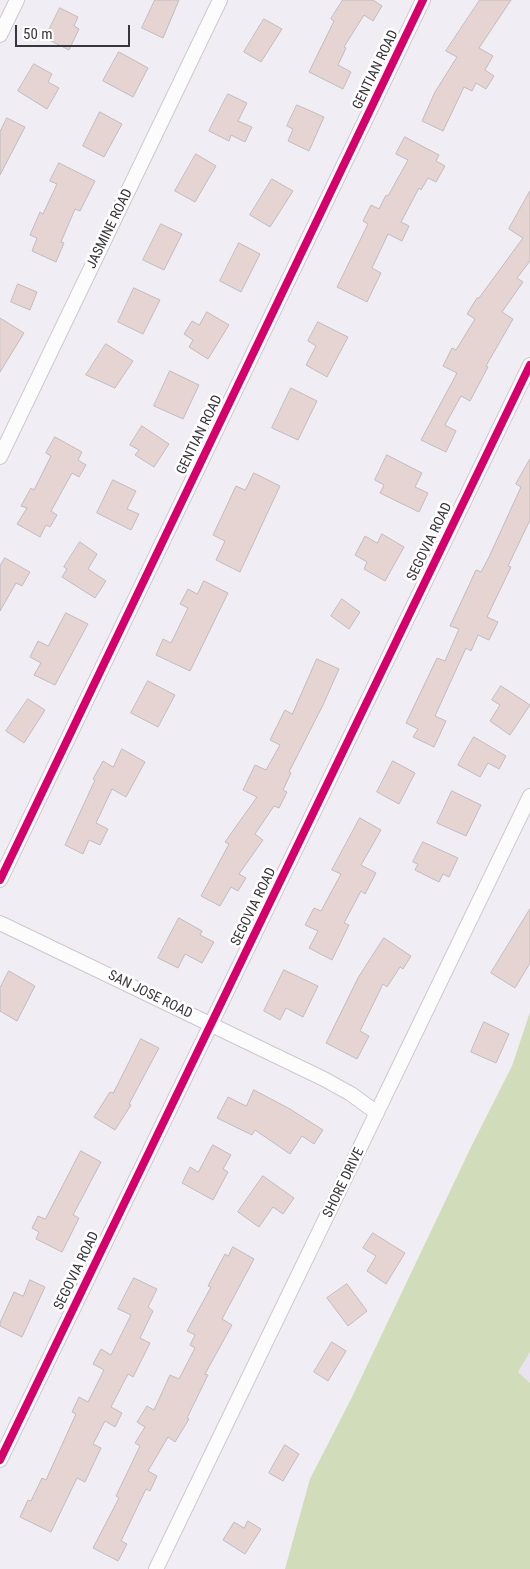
<!DOCTYPE html>
<html>
<head>
<meta charset="utf-8">
<style>
  body { margin:0 }
  #map { position:relative; width:530px; height:1569px; overflow:hidden; background:#f1edf4; font-family:"Roboto Condensed",sans-serif }
  canvas { display:block }
  .scale { position:absolute; left:15px; top:25px; width:115px; height:22px; box-sizing:border-box; border:2px solid #39363b; border-top:0; padding-left:6px; font-size:15px; line-height:18px; white-space:nowrap; color:#39363b; -webkit-text-stroke:4px #fff; paint-order:stroke }
</style>
</head>
<body>
<div id="map">
<canvas width="530" height="1569"></canvas>
<div class="scale">50 m</div>
</div>
<script>
const ctx = document.querySelector('canvas').getContext('2d');
ctx.lineJoin = 'round';
function paint(path, color) {
  ctx.fillStyle = color;
  ctx.fill(path, 'evenodd');
}
function trace(path, color, width, dash) {
  ctx.strokeStyle = color;
  ctx.lineWidth = width;
  ctx.lineCap = dash ? 'butt' : 'round';
  ctx.setLineDash(dash || []);
  ctx.stroke(path);
}
function drawText(font, color, halo, rows, align = 'center') {
  ctx.font = font + ' "Roboto Condensed",sans-serif';
  ctx.lineWidth = 5;
  ctx.setLineDash([]);
  ctx.textBaseline = 'middle';
  ctx.strokeStyle = halo;
  ctx.fillStyle = color;
  for (const [text, x, y, turn = 0] of rows) {
    ctx.save();
    ctx.translate(x, y);
    ctx.rotate((+turn || 0) * Math.PI / 180);
    ctx.textAlign = isNaN(turn) ? turn : align;
    if (halo) ctx.strokeText(text, 0, 0);
    ctx.fillText(text, 0, 0);
    ctx.restore();
  }
}
paint(new Path2D(`
  M530 1352V1383L518 1372Z`), '#eae2f0');
paint(new Path2D(`
  M530 1012V1352L518 1372 530 1383V1569H285L310 1479 352 1397 472 1145 512 1066Z`), '#d1dcbb');
const building = new Path2D(`
  M155 0H179L163 38 142 28Z
  M343 0H373L382 6 373 21 364 15 344 47 346 48 338 65 351 72 343 89 309 72 334 21 331 19Z
  M480 0H511L479 48 493 56 485 70 494 76 486 89 476 83 472 91 464 87 443 131 422 121 435 92 457 57 446 51Z
  M60 8 78 17 74 26 79 29 69 50 45 38Z
  M264 19 282 29 261 62 244 52Z
  M119 52 148 68 133 97 103 81Z
  M34 64 52 74 48 82 59 88 47 109 18 91Z
  M228 94 247 103 238 121 252 127 245 142 231 135 229 141 209 131Z
  M297 105 324 117 309 151 288 141 293 129 287 126Z
  M100 112 122 124 104 157 83 146Z
  M7 118 25 127 0 175V132Z
  M405 137 439 155 436 161 445 166 436 182 428 178 421 190 419 188 401 222 409 226 402 241 388 234 372 268 381 273 367 302 337 287 368 224 363 221 371 205 379 209 386 195 388 196 408 160 396 154Z
  M196 154 216 166 195 202 175 191Z
  M59 163 95 181 80 211 75 209 61 242 64 243 56 262 32 251 37 238 30 235 40 212 43 214 57 184 50 181Z
  M272 179 293 191 270 227 250 215Z
  M530 191V261L517 278 523 282 502 312 513 319 486 366 488 367 470 401 461 396 445 425 456 431 446 452 421 440 457 373 443 366 452 348 456 350 475 319 467 314 477 298H479L523 238 509 229Z
  M161 224 182 234 164 270 143 260Z
  M239 243 260 254 241 292 220 281Z
  M18 284 37 292 30 310 11 302Z
  M134 288 160 300 143 334 118 322Z
  M207 312 229 325 208 359 189 347 193 340 184 334 192 321 199 325Z
  M0 318 24 333 0 372Z
  M318 322 348 337 327 377 306 365 316 346 308 341Z
  M106 344 133 361 115 388 86 375Z
  M170 371 199 385 183 419 154 406Z
  M291 388 317 401 298 440 272 428Z
  M142 426 169 444 154 467 135 455 139 450 130 445Z
  M55 437 82 452 78 460 86 465 79 477 72 473 51 511 57 515 50 527 46 525 40 537 17 524 27 508 21 506 31 488 34 490 51 456 46 453Z
  M387 455 422 473 415 487 428 493 419 512 380 493 384 485 375 480Z
  M530 459V520L508 566 511 567 487 617 498 622 489 640 478 635 471 651 466 648 435 716 446 721 434 747 413 737 418 729 406 723 437 658 445 661 459 629 450 626 476 570 481 572 489 557 521 487 516 484Z
  M254 473 280 486 240 572 216 560 225 541 213 535 236 486 245 490Z
  M113 480 136 491 127 509 139 514 131 530 97 513Z
  M382 534 404 547 385 581 364 569 367 562 355 555 365 536 377 543Z
  M80 542 97 554 88 569 106 581 95 598 62 577 67 569 64 567Z
  M5 558 30 572 22 586 16 583 0 611V566Z
  M204 581 228 593 190 671 156 655 163 639 171 643 188 608 180 604 188 589 197 594Z
  M342 599 360 612 349 629 331 616Z
  M66 613 88 624 55 685 34 675 41 663 30 657 38 641 48 646Z
  M317 659 339 669 323 705 289 772 291 773 283 790 287 792 279 808 274 806 255 834 263 840 239 874 246 878 238 891 231 887 220 906 201 896 229 844 225 842 257 797 243 790 255 765 266 770 280 745 270 740 285 710 292 714Z
  M148 681 175 695 158 727 131 713Z
  M501 686 530 705 510 735 490 721 500 705 492 700Z
  M28 699 45 710 24 743 6 731Z
  M474 737 506 756 499 769 488 763 480 777 458 765Z
  M122 749 145 762 126 797 112 789 96 823 108 829 100 845 89 840 83 854 65 845 95 780 93 779 103 761 113 767Z
  M393 761 415 773 399 804 377 792Z
  M452 791 481 805 466 836 437 823Z
  M360 818 381 830 361 865 376 873 365 894 361 891 344 923 349 925 332 960 309 948 318 931 305 925 314 908 321 911 341 874 332 870Z
  M423 842 458 858 449 877 443 874 439 882 415 870 418 864 413 862Z
  M530 909V963L515 988 491 973Z
  M179 918 202 931 200 935 214 942 202 963 185 954 178 968 158 958Z
  M384 938 411 956 403 969 400 967 387 987 383 984 360 1031 369 1036 357 1059 326 1043 358 978Z
  M284 970 318 986 303 1017 286 1008 280 1020 264 1011Z
  M9 971 35 986 17 1021 0 1011V988Z
  M484 1022 509 1034 496 1063 471 1052Z
  M141 1039 159 1048 129 1104 131 1105 115 1130 94 1117 110 1092 113 1093Z
  M254 1090 290 1109 323 1130 314 1144 302 1136 290 1154 255 1130 252 1135 217 1118 228 1097 246 1106Z
  M213 1145 231 1155 223 1169 228 1172 213 1200 182 1183 190 1167 198 1172Z
  M81 1151 101 1162 73 1215 79 1218 62 1252 36 1239 39 1232 32 1228 38 1216 45 1219Z
  M263 1176 294 1198 283 1214 273 1207 259 1227 238 1212Z
  M373 1233 405 1253 386 1284 367 1271 376 1256 363 1248Z
  M233 1247 254 1259 222 1319 232 1325 205 1374 208 1375 187 1418 189 1419 175 1442 168 1437 148 1471 157 1476 150 1491 146 1489 121 1541 127 1544 118 1561 93 1548 119 1498 116 1496 140 1446 135 1443 145 1427 137 1422 147 1406 154 1410 170 1375 179 1379 195 1348 190 1345 195 1335 187 1331 211 1287 208 1286 225 1254 228 1256Z
  M134 1278 157 1289 148 1307 153 1311 140 1338 150 1343 133 1377 128 1374 111 1407 122 1413 115 1427 105 1421 93 1444 101 1448 85 1482 77 1478 51 1532 20 1517 28 1500 31 1501 42 1478 46 1480 76 1414 72 1412 79 1397 88 1402 104 1370 93 1364 101 1349 111 1355 131 1315 118 1309Z
  M30 1280 45 1287 22 1337 0 1326V1323L14 1292 23 1296Z
  M347 1284 367 1311 348 1326 327 1298Z
  M332 1342 346 1351 328 1381 314 1372Z
  M285 1445 299 1454 283 1481 269 1473Z
  M248 1521 261 1529 245 1554 223 1540 234 1522 244 1528Z`);
paint(building, '#e5d4d2');
trace(building, '#c0bcbe', 1);
const minor = new Path2D(`
  M0 35 17 0
  M0 457 220 0
  M0 880 423 0
  M0 923 324 1079 351 1094 377 1113
  M0 1460 530 365
  M156 1569 530 796`);
trace(minor, '#ccc9ce', 16);
trace(minor, '#fdfcfd', 14);
trace(new Path2D(`
  M0 880 423 0
  M0 1460 530 365`), '#d6006c', 8);
drawText('14px', '#39363b', '#fff', [
  ["GENTIAN ROAD",376,70,-64],
  ["JASMINE ROAD",110,229,-64],
  ["GENTIAN ROAD",200,435,-64],
  ["SEGOVIA ROAD",430,542,-64],
  ["SEGOVIA ROAD",254,907,-64],
  ["SAN JOSE ROAD",150,995,26],
  ["SHORE DRIVE",344,1183,-64],
  ["SEGOVIA ROAD",77,1271,-64]
]);
</script>
</body>
</html>
